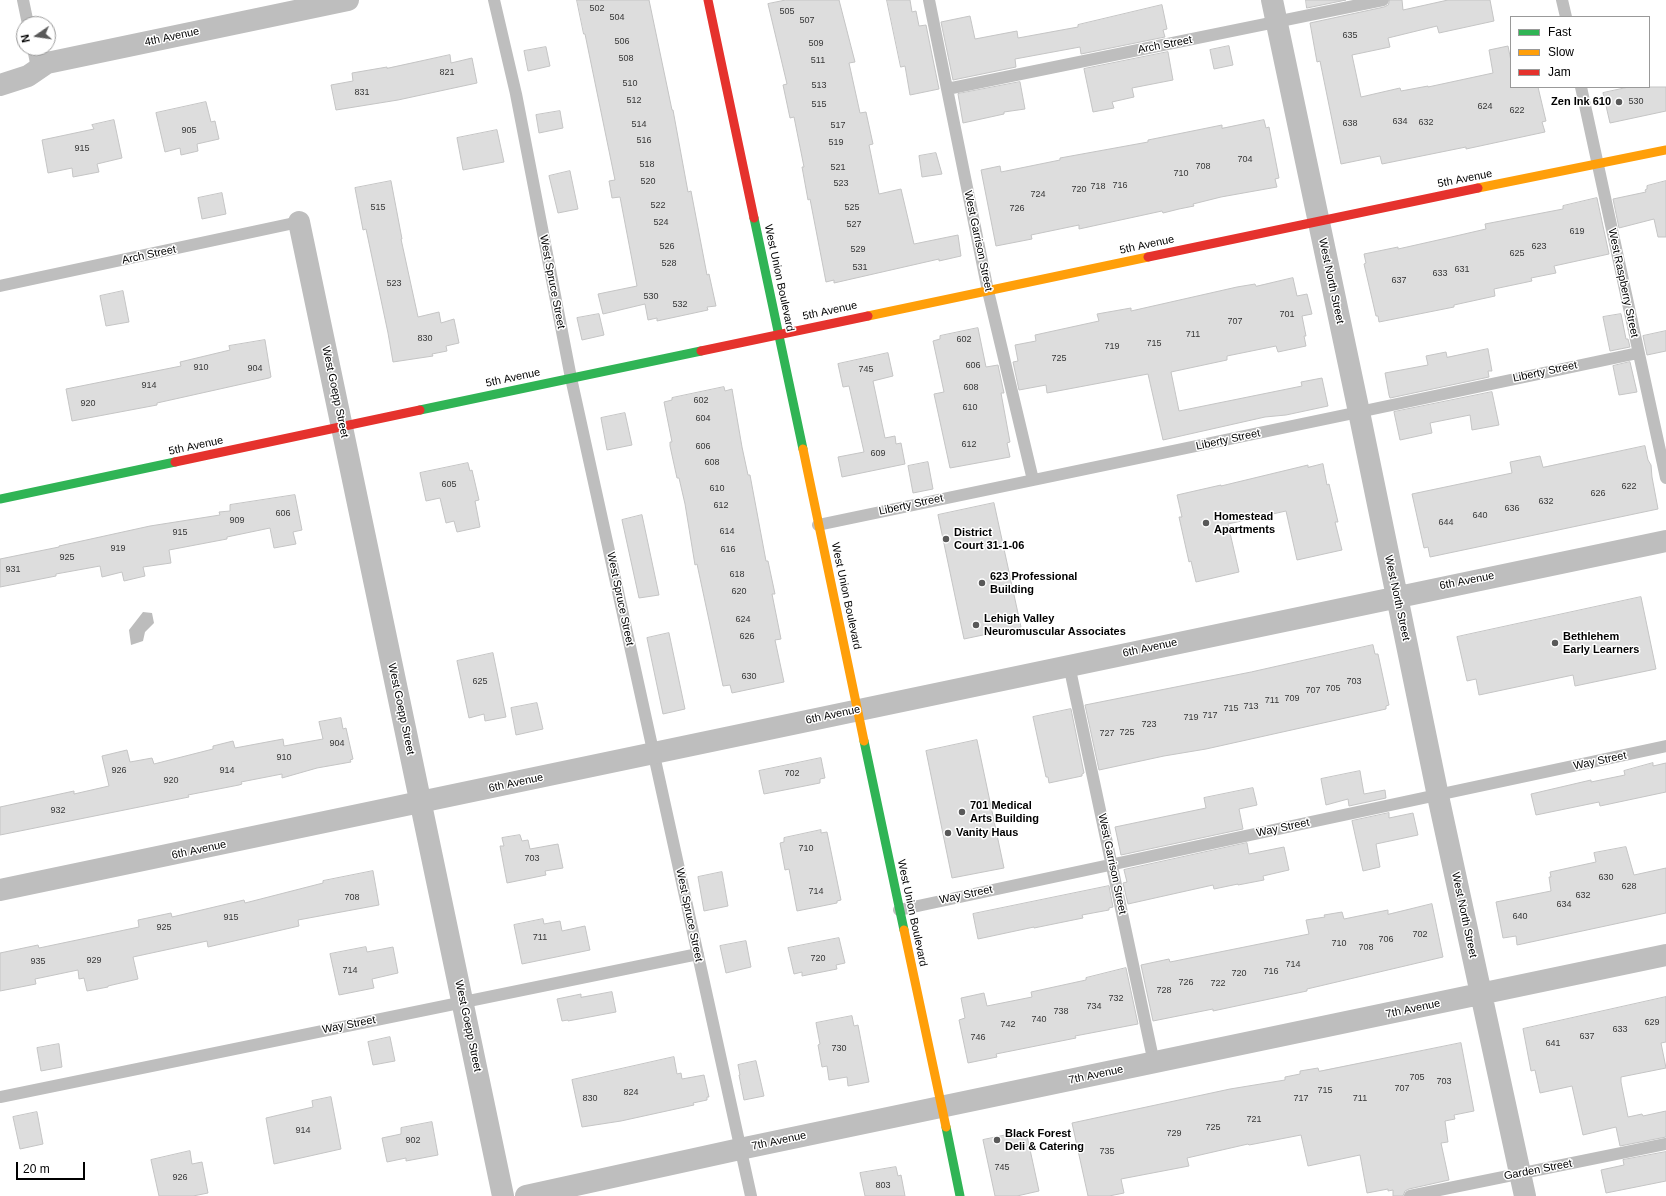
<!DOCTYPE html>
<html>
<head>
<meta charset="utf-8">
<style>
  body { margin:0 }
  #map { position:relative; width:1666px; height:1196px; overflow:hidden; background:#fff; font-family:Arial,sans-serif }
  canvas { display:block }
  .legend { position:absolute; left:1510px; top:16px; width:140px; height:72px; box-sizing:border-box; background:#fff; border:1px solid #999; margin:0; padding:5px 7px; list-style:none; font-size:12px; color:#000 }
  .legend li { display:flex; align-items:center; gap:8px; height:20px }
  .legend b { width:20px; border:1px solid #999 }
  .north { position:absolute; left:16px; top:16px; width:40px; height:40px; box-sizing:border-box; background:#fff; border:1px solid #999; border-radius:50%; rotate:257deg; font-size:11px; font-weight:700; line-height:16px; text-align:center; color:#000 }
  .north::after { content:''; display:block; margin:auto; width:14px; height:18px; background:#595959; clip-path:polygon(50% 0,100% 100%,50% 72%,0 100%) }
  .scale { position:absolute; left:16px; top:1162px; width:69px; height:18px; box-sizing:border-box; border:2px solid #000; border-top:0; padding-left:5px; font-size:12px; line-height:14px; white-space:nowrap; color:#000; -webkit-text-stroke:3px #fff; paint-order:stroke }
</style>
</head>
<body>
<div id="map">
<canvas width="1666" height="1196"></canvas>
<ul class="legend">
<li><b style="height:5px;background:#30b455"></b>Fast</li>
<li><b style="height:5px;background:#ff9f0a"></b>Slow</li>
<li><b style="height:5px;background:#e5322d"></b>Jam</li>
</ul>
<div class="north">N</div>
<div class="scale">20 m</div>
</div>
<script>
const ctx = document.querySelector('canvas').getContext('2d');
ctx.lineJoin = 'round';
function paint(path, color) {
  ctx.fillStyle = color;
  ctx.fill(path, 'evenodd');
}
function trace(path, color, width, dash) {
  ctx.strokeStyle = color;
  ctx.lineWidth = width;
  ctx.lineCap = dash ? 'butt' : 'round';
  ctx.setLineDash(dash || []);
  ctx.stroke(path);
}
function drawText(font, color, halo, rows, align = 'center') {
  ctx.font = font + ' Arial,sans-serif';
  ctx.lineWidth = 3;
  ctx.setLineDash([]);
  ctx.textBaseline = 'middle';
  ctx.strokeStyle = halo;
  ctx.fillStyle = color;
  for (const [text, x, y, turn = 0] of rows) {
    ctx.save();
    ctx.translate(x, y);
    ctx.rotate((+turn || 0) * Math.PI / 180);
    ctx.textAlign = isNaN(turn) ? turn : align;
    if (halo) ctx.strokeText(text, 0, 0);
    ctx.fillText(text, 0, 0);
    ctx.restore();
  }
}
paint(new Path2D(`
  M143 612 152 613 154 623 145 632 143 641 131 645 129 630Z`), '#bcbcbc');
const building = new Path2D(`
  M577 0H649L672 110H673L688 192 691 191 707 275 709 274 716 306 707 307 708 310 657 321V318L648 320 645 304 603 314 598 294 637 286 620 197 612 198 609 181 615 180 585 34H584Z
  M786 0H839L855 62 849 63 860 113 866 112 873 144 869 145 879 194 901 189 914 244 958 235 961 256 939 261V259L834 283V280L826 282 810 199 808 200 802 167H804L794 117 790 118 783 85 787 84 768 4Z
  M887 0H910L912 12 916 11 919 26 926 25 939 89 910 95 905 66 901 67Z
  M1306 0H1346L1307 8Z
  M1390 0H1402L1403 10 1448 0H1490L1494 21 1439 33 1437 26 1388 38 1390 47 1352 55 1361 97 1400 88 1401 91 1428 86V87L1493 73 1489 50 1508 46 1511 61V87H1538L1546 121 1542 122 1545 132 1466 149V147L1382 164 1380 156 1341 164 1320 61 1317 62 1310 23 1384 7 1388 5Z
  M1162 5 1167 29 1163 30 1165 37 1081 54 1080 47 1015 59 1016 67 953 80 941 22 970 16 975 39 1017 31 1018 38 1078 27V25Z
  M1229 46 1233 65 1214 69 1210 50Z
  M546 47 550 66 528 71 524 51Z
  M1168 52 1173 80 1132 88 1134 97 1112 102 1114 108 1093 112 1084 69Z
  M450 55 451 63 472 58 477 83 398 100 336 110 331 85 353 81 352 73 387 67V68Z
  M1020 82 1025 109 1004 112V114L963 123 958 94Z
  M1629 87H1666V111L1610 123 1603 93Z
  M206 102 211 122 215 121 219 139 197 144 198 151 181 155 180 148 165 152 156 113Z
  M560 111 563 128 539 133 536 115Z
  M114 120 122 158 97 164 99 172 73 177 72 168 48 173 42 140 94 129 92 125Z
  M1264 120 1266 128 1269 127 1279 178 1275 179 1277 187 1221 197 1193 204 1194 206 1179 209 1163 213 1162 211 1079 229V225L1031 235 1032 239 996 246 981 170 1000 166 1001 172 1060 160V158L1148 142V140L1222 125V128Z
  M497 130 504 162 463 170 457 138Z
  M936 153 942 174 922 177 919 156Z
  M570 171 578 209 558 213 549 176Z
  M391 181 402 239H401L418 317 439 312 441 323 454 319 459 343 446 346 447 351 432 354 433 356 393 362 388 333 366 229 363 230 355 188Z
  M1666 181V237H1658L1654 219 1619 228 1613 199 1646 192 1645 190 1647 189V186Z
  M222 193 226 214 202 219 198 198Z
  M1597 198 1609 254 1554 266 1556 273 1531 278 1532 281 1494 289 1495 296 1454 305V307L1379 322 1378 316H1376L1364 264 1366 263 1364 254 1398 247V249L1447 238 1486 229 1485 224 1563 209V206Z
  M1293 278 1297 296 1307 294 1312 314 1302 316 1306 336H1304L1306 346 1278 352 1276 346 1227 356V360L1171 372 1179 411 1302 386 1301 382 1322 378 1328 406 1286 415 1265 417 1163 440 1148 374 1047 393 1046 385 1019 390 1013 362 1018 361 1015 345 1036 341 1035 335 1099 321 1097 314 1131 308V311L1237 287 1255 284 1256 286Z
  M123 291 129 322 106 326 100 296Z
  M599 314 604 335 582 340 577 318Z
  M1621 314 1626 339H1628L1630 347 1610 351 1603 317Z
  M978 328 986 367 998 365 1004 393H1001L1010 442 1007 443 1010 457 950 468 934 394 944 392 933 341 940 339V336Z
  M1666 331V351L1647 355 1643 336Z
  M265 340 271 377 269 378 157 403V405L72 421 66 389 181 366 180 362 230 350 229 346Z
  M1488 349 1492 371H1488L1489 377 1390 398 1389 395 1385 373 1428 365 1426 356 1446 352 1447 357Z
  M888 353 893 376 873 381 885 438 895 436 896 444 901 443 905 464 842 477 838 457 864 452 849 386 843 387 838 364Z
  M1630 362 1637 392 1619 395 1613 366Z
  M724 387 725 391 732 389 742 447 748 475H750L766 561H768L775 594H772L781 639 775 640 784 682 732 693 730 685 723 686 697 564 695 565 685 504 679 478H677L670 446V442H672L664 402 672 400V398Z
  M1492 392 1499 425 1472 430 1470 415 1430 423 1432 433 1400 440 1394 412Z
  M625 413 632 445 607 450 601 418Z
  M1645 446 1648 460 1651 465 1652 477 1658 509 1430 557 1428 547 1424 548 1412 494 1512 473 1510 462 1540 456 1543 467Z
  M928 462 933 489 913 493 908 466Z
  M468 463 470 471 472 470 479 500 475 501 480 527 457 532 454 521 446 523 440 498 426 501 420 473Z
  M1323 464 1327 485 1329 484 1338 522H1335L1342 550 1297 560 1286 511 1228 524 1239 572 1196 582 1191 561 1189 562 1179 517H1182L1177 495 1221 485V486L1308 465V467Z
  M295 495 302 530 293 532 296 544 274 548 270 528 227 537V539L169 550 171 563 143 567 145 576 124 581 122 572 102 577 100 566 56 574V576L0 587V559L59 547V546L150 526 220 515 219 512 230 511V505Z
  M994 503 1021 627 964 639 938 515Z
  M642 515 659 595 639 598 622 520Z
  M1641 597 1656 669 1575 686 1573 675 1479 695 1476 679 1467 681 1457 637Z
  M669 633 685 709 663 714 647 638Z
  M1373 645 1375 654H1378L1389 705 1386 706V709L1206 749 1164 756 1099 770 1085 705 1251 672Z
  M493 653 506 717 485 721 484 714 469 718 457 661Z
  M537 703 543 729 516 735 511 708Z
  M1071 709 1084 773 1082 774V776L1049 783 1048 777H1046L1033 717Z
  M341 718 343 729 346 728 353 759 350 760 351 762 317 768 282 778V774L241 782 242 784 239 785 188 795 189 797 0 835V807L74 791V794L109 786 102 756 127 750 130 762 152 758 154 764 213 749V746L233 741 235 748 283 739 284 746 323 739 319 722Z
  M977 740 1004 868 952 878 926 751Z
  M821 758 825 778 820 779V783L764 794 759 771Z
  M1653 763V766L1666 763V792L1600 806 1599 802 1536 815 1531 794 1591 780V782L1625 775 1624 771Z
  M1360 771 1364 794 1385 790 1386 798 1349 806 1348 799 1326 805 1321 779Z
  M1253 788 1257 805 1239 809 1243 829 1121 855 1115 827 1206 808 1204 798Z
  M1389 813V818L1413 813 1418 835 1376 844 1380 867 1363 871 1352 821Z
  M821 830V833L827 832 841 900 837 901V903L797 911 789 869 785 870 780 843 784 842V838Z
  M520 835 522 841 528 840 530 849 558 844 563 868 545 871 546 875 507 883 500 846H504L502 838Z
  M1247 843 1249 854 1284 847 1289 870 1263 876 1264 880 1238 885V884L1214 889 1213 885 1128 904 1123 883 1127 882 1124 870Z
  M1626 847 1634 875 1666 868V913L1517 945 1516 936 1503 938 1496 902 1551 891 1549 877H1551L1550 872 1596 862 1594 853Z
  M373 871 379 905 298 920 299 926 208 947 207 941 133 957 138 979 108 986V987L87 991 84 978 79 979 78 970 35 979 36 984 0 991V953L38 945 39 948 139 927 138 920 171 913 172 917 244 900 245 903 323 883V881Z
  M722 872 728 906 704 911 698 877Z
  M1109 886 1113 907 1109 908V910L1082 915 1083 918 1034 928V927L978 939 973 914Z
  M1432 904 1443 957 1307 989V991L1213 1011V1009L1153 1021 1141 965 1169 959 1170 962 1309 934 1306 920 1325 917 1324 915 1342 912 1344 919 1388 910V914Z
  M543 919 544 924 560 921 562 931 585 926 590 950 522 964 514 925Z
  M839 938 845 963 836 965 837 969 802 976V972L794 974 788 948Z
  M746 941 751 967 726 973 720 946Z
  M366 947 367 952 393 947 398 973 372 979 374 988 339 995 330 954Z
  M1126 968 1138 1024 1075 1036 1076 1038 996 1054 997 1057 968 1063 959 1020 965 1018 961 998 984 993 987 1006 1032 997 1031 992 1086 980V978Z
  M612 992 616 1012 568 1021V1020L562 1021 557 999 581 994V997Z
  M1666 997V1042L1661 1043 1666 1068 1621 1077V1082L1628 1117 1642 1114 1643 1116 1666 1111V1137L1620 1146 1616 1127 1583 1135 1572 1086 1540 1093 1535 1070 1531 1071 1523 1029Z
  M852 1016 854 1026 858 1025 869 1082 848 1086 847 1077 829 1080 827 1066 822 1067 818 1045 820 1044 816 1023Z
  M390 1037 395 1061 373 1065 368 1042Z
  M1461 1043 1474 1111 1454 1115 1455 1119 1445 1121 1448 1142 1441 1143 1449 1180 1409 1189 1405 1191 1403 1196H1393V1190L1388 1191V1189L1367 1193 1360 1155 1308 1166 1301 1135 1249 1145 1248 1144 1187 1158 1189 1166 1121 1179 1124 1193 1109 1196H1088L1072 1123 1230 1089 1285 1080V1077L1300 1074V1071L1318 1068 1319 1071Z
  M59 1044 62 1067 41 1071 37 1048Z
  M674 1057 677 1074 681 1073 682 1079 704 1075 709 1097H707V1100L693 1103 694 1105 621 1121 582 1127 572 1080Z
  M756 1061 764 1096 744 1100 739 1075H740L738 1065Z
  M331 1097 341 1149 274 1164 266 1118 313 1107 312 1101Z
  M37 1112 43 1144 20 1149 13 1117Z
  M432 1122 438 1155 406 1161V1158L387 1162 382 1138 401 1134V1128Z
  M1026 1131 1039 1191 1017 1196H995L983 1140Z
  M190 1151 192 1164 202 1162 208 1193 193 1196H159L151 1160Z
  M1666 1152V1181L1606 1193 1601 1170 1624 1165 1623 1160Z
  M896 1167 898 1176 901 1175 905 1196H865L860 1173Z`);
paint(building, '#ddd');
trace(building, '#c5c5c5', 1);
trace(new Path2D(`
  M23 0 28 24
  M494 0 516 94 571 378 751 1196
  M929 0 988 291 1033 480
  M1562 0 1566 17
  M33 48 37 68
  M1581 87 1666 478
  M947 89 1383 0
  M0 286 299 222
  M818 525 1359 412 1638 353
  M1069 665 1154 1063
  M899 910 1666 746
  M0 1097 698 954
  M1410 1196 1666 1144`), '#bebebe', 12);
trace(new Path2D(`
  M1272 0 1359 412 1438 796 1525 1196
  M0 85 28 76 47 63 348 0
  M299 222 503 1196
  M0 890C556 777 1110 654 1666 541
  M526 1196 740 1149 1666 955`), '#bebebe', 22);
trace(new Path2D(`
  M754 218 803 449
  M420 410 701 351
  M0 499 175 462
  M864 741 904 930
  M946 1127 960 1196`), '#30b455', 9);
trace(new Path2D(`
  M1478 188 1666 150
  M868 316 1148 257
  M803 449 864 741
  M904 930 946 1127`), '#ff9f0a', 9);
trace(new Path2D(`
  M708 0 754 218
  M1148 257 1478 188
  M701 351 868 316
  M175 462 420 410`), '#e5322d', 9);
for (const [x, y, r, color] of [
  [1619,102,4,"#595959"],
  [1206,523,4,"#595959"],
  [946,539,4,"#595959"],
  [982,583,4,"#595959"],
  [976,625,4,"#595959"],
  [1555,643,4,"#595959"],
  [962,812,4,"#595959"],
  [948,833,4,"#595959"],
  [997,1140,4,"#595959"]
]) {
  const dot = new Path2D();
  dot.arc(x, y, r, 0, 2 * Math.PI);
  ctx.fillStyle = color;
  ctx.fill(dot);
  trace(dot, '#fff', 1.5);
}
drawText('9px', '#373737', null, [
  ["502",597,9],
  ["505",787,12],
  ["504",617,18],
  ["507",807,21],
  ["635",1350,36],
  ["506",622,42],
  ["509",816,44],
  ["508",626,59],
  ["511",818,61],
  ["821",447,73],
  ["510",630,84],
  ["513",819,86],
  ["831",362,93],
  ["512",634,101],
  ["530",1636,102],
  ["515",819,105],
  ["624",1485,107],
  ["622",1517,111],
  ["634",1400,122],
  ["632",1426,123],
  ["638",1350,124],
  ["514",639,125],
  ["517",838,126],
  ["905",189,131],
  ["516",644,141],
  ["519",836,143],
  ["915",82,149],
  ["704",1245,160],
  ["518",647,165],
  ["708",1203,167],
  ["521",838,168],
  ["710",1181,174],
  ["520",648,182],
  ["523",841,184],
  ["716",1120,186],
  ["718",1098,187],
  ["720",1079,190],
  ["724",1038,195],
  ["522",658,206],
  ["515",378,208],
  ["525",852,208],
  ["726",1017,209],
  ["524",661,223],
  ["527",854,225],
  ["619",1577,232],
  ["526",667,247],
  ["623",1539,247],
  ["529",858,250],
  ["625",1517,254],
  ["528",669,264],
  ["531",860,268],
  ["631",1462,270],
  ["633",1440,274],
  ["637",1399,281],
  ["523",394,284],
  ["530",651,297],
  ["532",680,305],
  ["701",1287,315],
  ["707",1235,322],
  ["711",1193,335],
  ["830",425,339],
  ["602",964,340],
  ["715",1154,344],
  ["719",1112,347],
  ["725",1059,359],
  ["606",973,366],
  ["910",201,368],
  ["904",255,369],
  ["745",866,370],
  ["914",149,386],
  ["608",971,388],
  ["602",701,401],
  ["920",88,404],
  ["610",970,408],
  ["604",703,419],
  ["612",969,445],
  ["606",703,447],
  ["609",878,454],
  ["608",712,463],
  ["605",449,485],
  ["622",1629,487],
  ["610",717,489],
  ["626",1598,494],
  ["632",1546,502],
  ["612",721,506],
  ["636",1512,509],
  ["606",283,514],
  ["640",1480,516],
  ["909",237,521],
  ["644",1446,523],
  ["614",727,532],
  ["915",180,533],
  ["919",118,549],
  ["616",728,550],
  ["925",67,558],
  ["931",13,570],
  ["618",737,575],
  ["620",739,592],
  ["624",743,620],
  ["626",747,637],
  ["630",749,677],
  ["625",480,682],
  ["703",1354,682],
  ["705",1333,689],
  ["707",1313,691],
  ["709",1292,699],
  ["711",1272,701],
  ["713",1251,707],
  ["715",1231,709],
  ["717",1210,716],
  ["719",1191,718],
  ["723",1149,725],
  ["725",1127,733],
  ["727",1107,734],
  ["904",337,744],
  ["910",284,758],
  ["926",119,771],
  ["914",227,771],
  ["702",792,774],
  ["920",171,781],
  ["932",58,811],
  ["710",806,849],
  ["703",532,859],
  ["630",1606,878],
  ["628",1629,887],
  ["714",816,892],
  ["632",1583,896],
  ["708",352,898],
  ["634",1564,905],
  ["640",1520,917],
  ["915",231,918],
  ["925",164,928],
  ["702",1420,935],
  ["711",540,938],
  ["706",1386,940],
  ["710",1339,944],
  ["708",1366,948],
  ["720",818,959],
  ["929",94,961],
  ["935",38,962],
  ["714",1293,965],
  ["714",350,971],
  ["716",1271,972],
  ["720",1239,974],
  ["726",1186,983],
  ["722",1218,984],
  ["728",1164,991],
  ["732",1116,999],
  ["734",1094,1007],
  ["738",1061,1012],
  ["740",1039,1020],
  ["629",1652,1023],
  ["742",1008,1025],
  ["633",1620,1030],
  ["637",1587,1037],
  ["746",978,1038],
  ["641",1553,1044],
  ["730",839,1049],
  ["705",1417,1078],
  ["703",1444,1082],
  ["707",1402,1089],
  ["715",1325,1091],
  ["824",631,1093],
  ["830",590,1099],
  ["717",1301,1099],
  ["711",1360,1099],
  ["721",1254,1120],
  ["725",1213,1128],
  ["914",303,1131],
  ["729",1174,1134],
  ["902",413,1141],
  ["735",1107,1152],
  ["745",1002,1168],
  ["926",180,1178],
  ["803",883,1186]
]);
drawText('11px', '#000', '#fff', [
  ["4th Avenue",172,37,-12],
  ["Arch Street",1165,45,-11],
  ["5th Avenue",1465,179,-11],
  ["West Garrison Street",978,241,78],
  ["5th Avenue",1147,245,-12],
  ["Arch Street",149,255,-12],
  ["West Union Boulevard",779,278,78],
  ["West North Street",1331,281,78],
  ["West Spruce Street",552,282,79],
  ["West Raspberry Street",1623,283,78],
  ["5th Avenue",830,311,-12],
  ["Liberty Street",1545,372,-12],
  ["5th Avenue",513,378,-12],
  ["West Goepp Street",335,392,78],
  ["Liberty Street",1228,440,-12],
  ["5th Avenue",196,446,-12],
  ["Liberty Street",911,505,-12],
  ["6th Avenue",1467,581,-11],
  ["West Union Boulevard",846,596,78],
  ["West North Street",1397,598,78],
  ["West Spruce Street",620,599,78],
  ["6th Avenue",1150,648,-12],
  ["West Goepp Street",401,709,78],
  ["6th Avenue",833,715,-12],
  ["Way Street",1600,761,-12],
  ["6th Avenue",516,783,-12],
  ["Way Street",1283,828,-12],
  ["6th Avenue",199,850,-12],
  ["West Garrison Street",1112,864,78],
  ["Way Street",966,895,-12],
  ["West Union Boulevard",912,913,78],
  ["West Spruce Street",689,915,78],
  ["West North Street",1464,915,78],
  ["7th Avenue",1413,1009,-12],
  ["Way Street",349,1025,-11],
  ["West Goepp Street",468,1026,78],
  ["7th Avenue",1096,1075,-12],
  ["7th Avenue",779,1141,-12],
  ["Garden Street",1538,1170,-11]
]);
drawText('bold 11px', '#000', '#fff', [
  ["Zen Ink 610",1611,102,"right"],
  ["Homestead",1214,517],
  ["Apartments",1214,530],
  ["District",954,533],
  ["Court 31-1-06",954,546],
  ["623 Professional",990,577],
  ["Building",990,590],
  ["Lehigh Valley",984,619],
  ["Neuromuscular Associates",984,632],
  ["Bethlehem",1563,637],
  ["Early Learners",1563,650],
  ["701 Medical",970,806],
  ["Arts Building",970,819],
  ["Vanity Haus",956,833],
  ["Black Forest",1005,1134],
  ["Deli & Catering",1005,1147]
], 'left');
</script>
</body>
</html>
